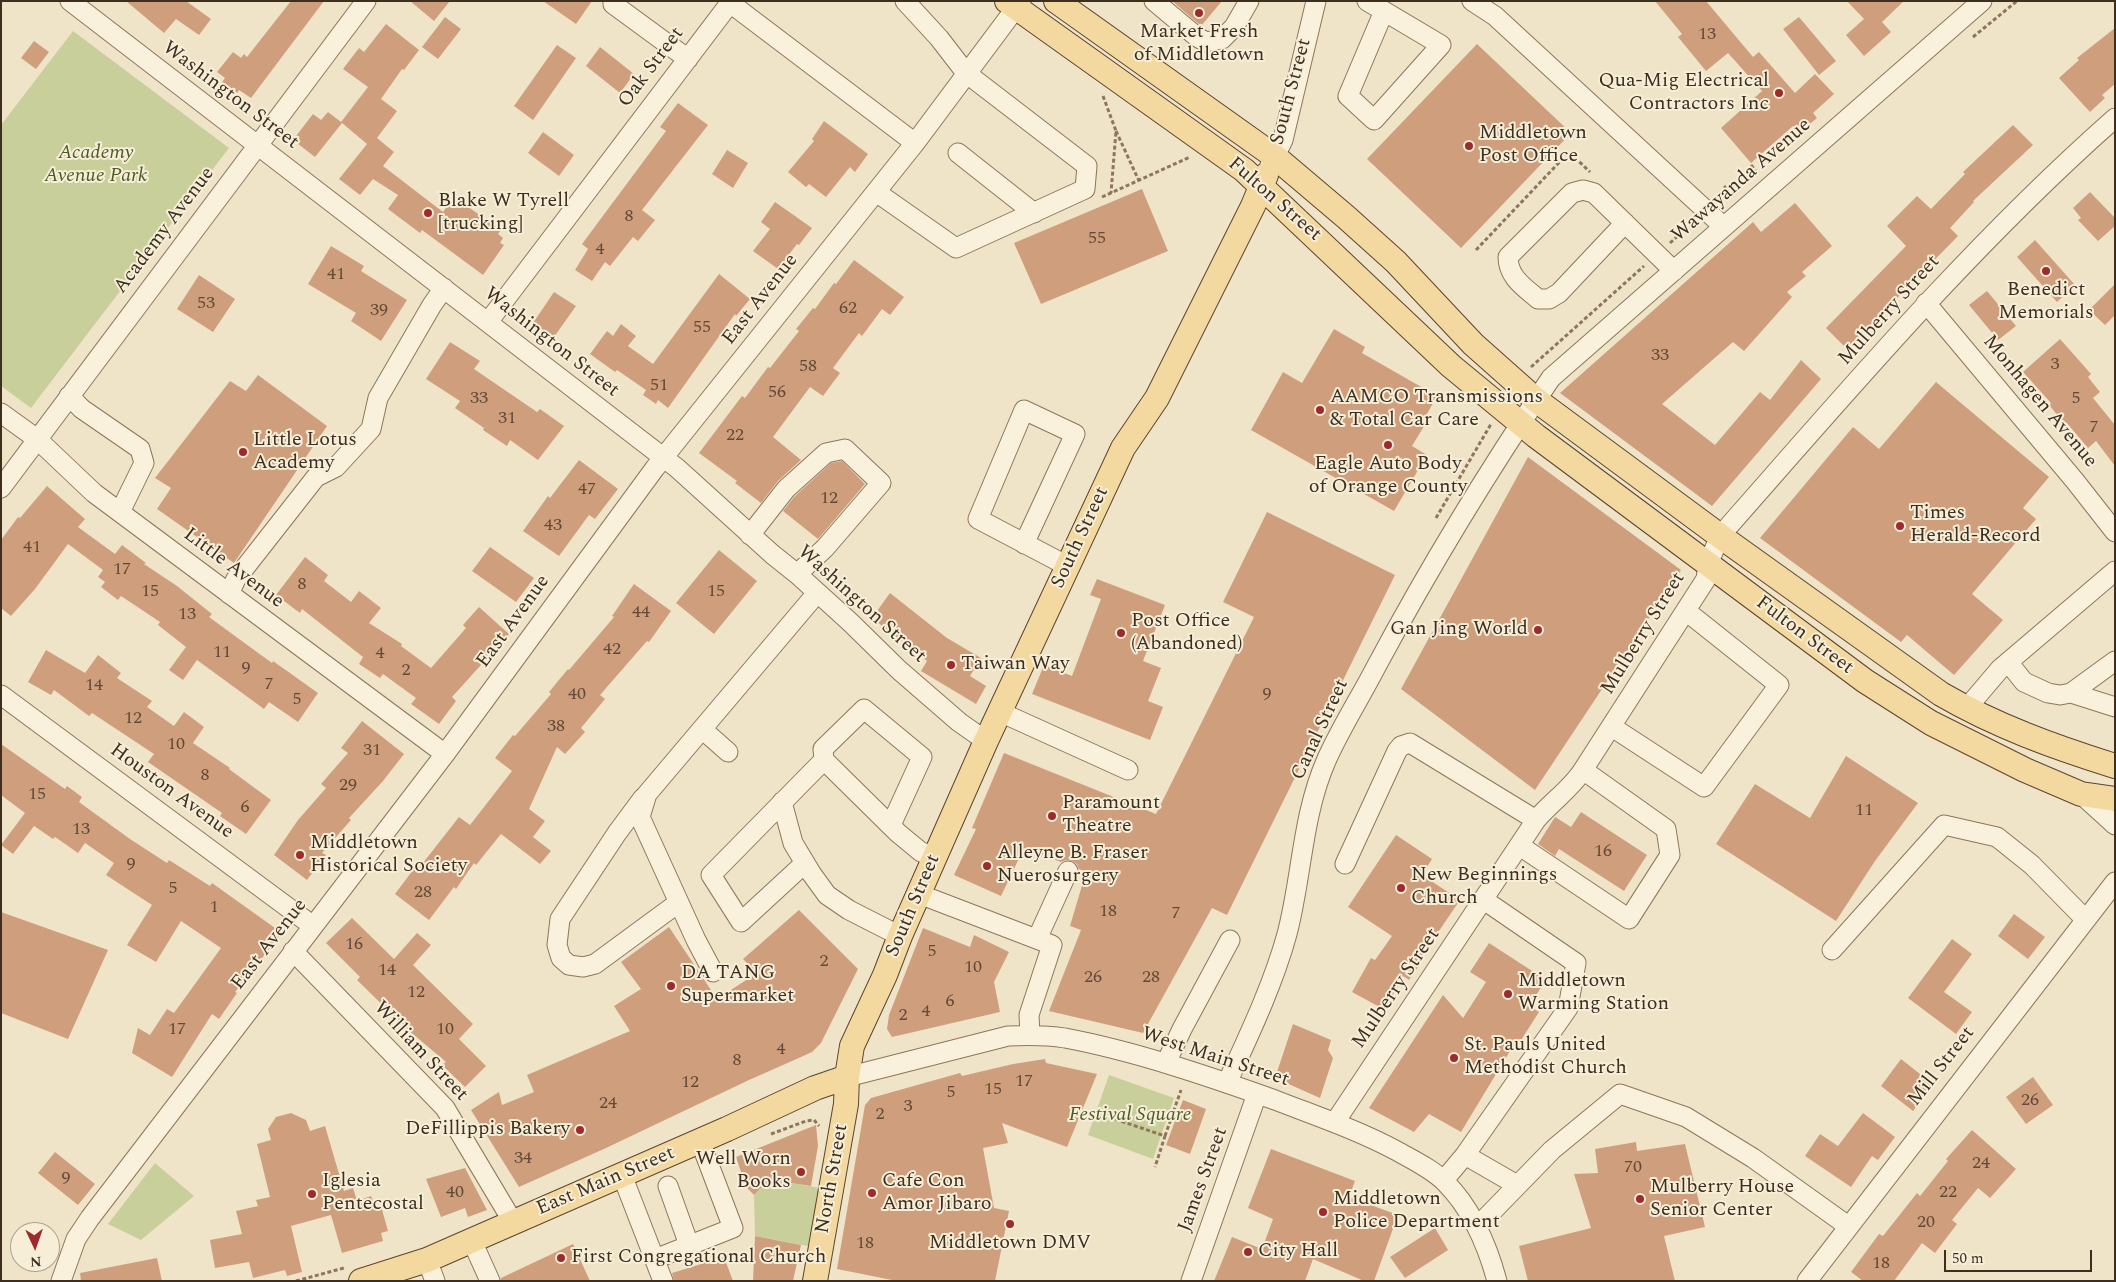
<!DOCTYPE html>
<html>
<head>
<meta charset="utf-8">
<style>
  body { margin:0 }
  #map { position:relative; width:2116px; height:1282px; overflow:hidden; background:#f0e4c8; font-family:Spectral,serif }
  canvas { display:block }
  .frame { position:absolute; inset:0; border:2px solid #3d2e20; pointer-events:none }
  .north { position:absolute; left:10px; top:1222px; width:50px; height:50px; box-sizing:border-box; background:#f7eed8; border:1px solid #ada18e; border-radius:50%; rotate:177deg; font-size:14px; font-weight:700; line-height:20px; text-align:center; color:#3d2e20 }
  .north::after { content:''; display:block; margin:auto; width:18px; height:22px; background:#9e2a2b; clip-path:polygon(50% 0,100% 100%,50% 72%,0 100%) }
  .scale { position:absolute; left:1944px; top:1250px; width:148px; height:22px; box-sizing:border-box; border:2px solid #3d2e20; border-top:0; padding-left:6px; font-size:15px; line-height:18px; white-space:nowrap; color:#3d2e20; -webkit-text-stroke:4px #f7eed8; paint-order:stroke }
</style>
</head>
<body>
<div id="map">
<canvas width="2116" height="1282"></canvas>
<div class="frame"></div>
<div class="north">N</div>
<div class="scale">50 m</div>
</div>
<script>
const ctx = document.querySelector('canvas').getContext('2d');
ctx.lineJoin = 'round';
function paint(path, color) {
  ctx.fillStyle = color;
  ctx.fill(path, 'evenodd');
}
function trace(path, color, width, dash) {
  ctx.strokeStyle = color;
  ctx.lineWidth = width;
  ctx.lineCap = dash ? 'butt' : 'round';
  ctx.setLineDash(dash || []);
  ctx.stroke(path);
}
function drawText(font, color, halo, rows, align = 'center') {
  ctx.font = font + ' Spectral,serif';
  ctx.lineWidth = 4;
  ctx.setLineDash([]);
  ctx.textBaseline = 'middle';
  ctx.strokeStyle = halo;
  ctx.fillStyle = color;
  for (const [text, x, y, turn = 0] of rows) {
    ctx.save();
    ctx.translate(x, y);
    ctx.rotate((+turn || 0) * Math.PI / 180);
    ctx.textAlign = isNaN(turn) ? turn : align;
    if (halo) ctx.strokeText(text, 0, 0);
    ctx.fillText(text, 0, 0);
    ctx.restore();
  }
}
paint(new Path2D(`
  M73 31 229 148 31 408 1 386V125Z
  M1109 1075 1174 1098 1153 1159 1088 1135Z
  M155 1163 194 1196 141 1240 108 1224Z
  M778 1181 821 1188 808 1246 755 1236 754 1195 763 1186Z`), '#c9cf9b');
paint(new Path2D(`
  M126 1H186L211 19 199 35 176 19 164 33Z
  M291 1H324L251 98 239 90 237 93 222 82 225 78 217 72 233 52 241 58 244 54 247 57Z
  M410 1H450L434 21Z
  M543 1H592L576 24Z
  M1172 1H1222L1201 26Z
  M1655 1H1706L1753 57 1759 52 1795 93 1815 74 1834 94 1813 113 1817 118 1799 133 1793 126 1751 163 1721 128 1762 91 1728 53 1706 71 1678 37 1682 34Z
  M1847 1H1904L1882 22 1891 32 1864 56 1846 35 1864 19Z
  M445 17 461 29 438 59 422 47Z
  M1799 17 1836 61 1819 75 1783 29Z
  M386 24 419 50 404 70 402 69 381 99 397 111 377 138 394 152 383 166 443 212 454 197 501 230 498 234 503 238 500 243 504 245 483 275 422 230 420 233 388 209 398 195 373 179 360 195 339 179 367 144 342 123 315 157 293 140 313 114 321 120 328 112 341 122 368 87 343 69 359 48 364 52Z
  M2115 28V84L2102 95 2105 98 2090 112 2059 78 2079 60 2077 58Z
  M34 41 49 52 36 69 21 58Z
  M1477 44 1571 133 1461 248 1367 159Z
  M557 45 576 58 533 120 514 106Z
  M600 47 634 74 620 93 586 66Z
  M678 103 708 125 642 210 655 220 638 241 633 237 610 266 605 262 592 281 575 270 588 249 582 244 666 131 660 127Z
  M824 121 868 154 855 172 850 167 826 197 809 184 806 187 788 172 814 141 812 139Z
  M2013 125 2033 145 1973 201 1974 202 1950 228 1958 236 1847 349 1826 328 1906 246 1887 226 1917 196 1931 209 1965 174 1963 172Z
  M543 132 574 155 559 176 528 153Z
  M727 150 748 163 733 188 712 174Z
  M1142 189 1168 251 1041 304 1014 243Z
  M2090 192 2115 218V226L2098 241 2078 220 2081 218 2073 208Z
  M775 202 812 228 799 245 797 244 778 269 753 251 770 229 761 222Z
  M1795 203 1832 246 1802 272 1806 276 1787 292 1792 297 1744 351 1733 342 1662 404 1715 445 1760 392 1770 400 1801 360 1821 379 1712 506 1560 393 1753 222 1761 232Z
  M2035 240 2075 285 2057 302 2017 257Z
  M331 246 364 266 361 271 407 300 381 341 351 321 356 313 308 284Z
  M854 260 904 297 890 315 882 309 862 336 859 333 833 368 840 373 823 396 810 387 773 437 801 460 778 481 761 503 735 483 737 481 699 453 742 396 745 398 768 367 770 368 799 331 796 329 813 308 815 309 834 283 836 284Z
  M719 274 750 299 736 316 735 314 668 408 658 400 656 404 643 395 646 390 617 370 615 372 590 354 607 331 613 336 621 324 636 336 628 346 653 364Z
  M199 275 235 299 213 332 177 309Z
  M2115 284V315L2105 325 2089 310Z
  M1987 291 2016 326 1998 340 1969 305Z
  M554 292 576 306 554 337 533 323Z
  M1334 329 1365 347 1362 353 1437 396 1423 421 1426 423 1412 446 1427 455 1394 511 1251 430 1283 372 1302 383Z
  M2060 339 2091 374 2088 377 2100 392 2093 398 2115 425V466L2096 441 2088 448 2066 422 2064 423 2049 405 2051 403 2023 372Z
  M450 342 480 361 474 369 537 412 540 409 564 426 538 460 510 440 507 446 483 430 484 428 455 408 460 401 426 379Z
  M258 375 327 426 234 563 157 509 171 488 155 478 230 381 246 391Z
  M1936 382 2049 477 2023 508 2036 519 1972 594 2003 620 1954 675 1907 635 1901 642 1760 538 1853 427 1879 449Z
  M1528 457 1681 570 1535 790 1401 689Z
  M579 460 618 489 595 519 589 515 559 556 523 531 548 496 550 498Z
  M842 461 865 484 818 539 783 511 794 497 831 463Z
  M47 486 85 519 78 527 115 554 122 545 146 563 144 564 177 586 212 614 209 617 272 663 273 661 318 693 298 722 269 702 264 709 197 660 183 680 169 670 186 647 158 625 160 622 121 596 118 600 101 587 105 582 98 577 103 570 68 544 35 589 11 616 1 608V540L18 517 20 518Z
  M1267 512 1395 575 1227 915 1212 908 1143 1033 1049 1011 1081 930 1070 926 1086 872 1079 869 1077 864 1072 861 1066 860 1061 862 1024 848 1001 896 954 875 976 829 972 828 1004 753 1156 814 1254 617 1223 602Z
  M490 547 534 578 516 602 472 571Z
  M719 550 757 581 714 634 676 603Z
  M305 557 328 575 324 581 351 602 359 591 381 608 369 623 402 644 401 646 431 668 466 628 463 625 479 607 509 634 452 697 456 701 439 724 411 704 416 698 383 674 380 678 359 664 363 657 302 609 300 613 276 595Z
  M1097 579 1165 605 1143 661 1161 668 1148 701 1163 707 1150 740 1032 694 1044 665 1072 676 1101 599 1090 595Z
  M634 584 671 611 649 642 647 641 600 695 605 699 581 728 585 732 565 754 557 747 529 809 545 821 533 837 551 851 540 864 501 834 476 865 474 863 456 889 454 887 429 920 395 894 416 866 419 868 459 817 470 825 512 771 495 758 513 735 515 736 551 694 549 692 568 669 569 670 614 617 612 616Z
  M890 593 947 638 981 658 970 676 986 686 976 704 921 671 927 661 872 618Z
  M46 650 85 673 98 655 121 673 117 678 152 701 147 707 174 726 184 712 204 727 193 743 230 768 229 769 271 800 246 834 220 816 222 813 148 762 154 754 92 713 89 716 54 690 51 695 28 682Z
  M362 721 404 754 383 781 349 818 351 820 322 853 326 855 307 880 274 855 298 820 326 788 321 784 348 753 341 748Z
  M1 744 65 789 67 786 82 797 79 802 130 839 167 863 169 860 210 886 212 883 282 933 235 992 237 993 219 1019 212 1014 172 1077 132 1053 138 1028 150 1035 167 1009 174 1013 221 948 181 921 156 962 127 945 152 905 106 875 114 863 85 843 78 853 55 837 53 839 34 826 13 854 1 845 25 813 1 795Z
  M1846 756 1918 803 1875 861 1836 921 1716 844 1755 784 1810 818Z
  M1581 812 1647 855 1624 891 1559 849 1555 856 1538 844 1555 817 1571 827Z
  M1396 835 1432 859 1422 875 1460 900 1422 956 1424 958 1409 980 1403 976 1385 1010 1352 992 1371 958 1375 960 1392 936 1348 907Z
  M799 910 858 969 821 1043 812 1052 792 1061 749 1080 606 1148 519 1187 471 1110 499 1092 502 1105 534 1092 527 1075 630 1031 614 1006 641 989 621 962 669 927 717 999 757 973 743 959Z
  M1 912 108 950 68 1039 1 1013Z
  M2014 914 2045 937 2028 959 1998 936Z
  M352 918 394 959 417 933 431 945 413 965 473 1024 459 1039 486 1066 465 1087 442 1065 446 1062 407 1029 357 980 360 977 326 943Z
  M923 928 970 947 974 935 1009 952 994 982 1000 1012 892 1037 887 1029 889 1015Z
  M1952 939 1972 954 1944 992 1972 1012 1956 1034 1908 998Z
  M1489 943 1546 980 1529 1006 1539 1012 1516 1048 1513 1046 1461 1132 1429 1114 1414 1132 1369 1108 1443 995 1463 1018 1486 982 1470 972Z
  M1293 1024 1331 1040 1328 1050 1333 1058 1320 1098 1275 1078Z
  M1045 1059 1046 1063 1097 1074 1067 1147 1002 1123 1008 1143 983 1148 994 1208 1009 1211 995 1281H897L837 1269 865 1105 871 1098 960 1073 962 1076 1013 1064Z
  M1901 1059 1934 1085 1913 1111 1881 1086Z
  M2033 1077 2053 1105 2026 1124 2006 1097Z
  M1183 1100 1206 1109 1190 1154 1166 1145Z
  M291 1113 306 1120 310 1131 325 1126 344 1191 353 1188 357 1201 371 1196 375 1207 381 1206 388 1231 381 1233 383 1241 342 1253 331 1215 291 1226 302 1272 287 1276 285 1270 253 1278 249 1262 215 1268 210 1240 242 1234 236 1211 258 1206 256 1200 270 1197 257 1144 271 1140 268 1129 276 1117Z
  M1863 1113 1895 1137 1878 1160 1872 1156 1851 1187 1805 1156 1820 1134 1838 1146Z
  M816 1125 818 1146 811 1186 778 1181 763 1186 754 1195 746 1187 736 1157Z
  M1972 1130 2016 1169 1990 1198 1978 1188 1952 1220 1957 1224 1935 1253 1922 1243 1894 1281H1863L1851 1272 1879 1234 1883 1236 1917 1193 1920 1196 1948 1161 1946 1159Z
  M1636 1142 1637 1151 1685 1144 1705 1227 1664 1236 1675 1281H1528L1519 1246 1591 1228 1574 1174 1598 1173 1595 1149Z
  M1271 1149 1355 1181 1349 1197 1398 1215 1374 1281H1364L1313 1259 1305 1281H1214L1232 1237 1262 1249 1273 1219 1248 1208Z
  M55 1152 95 1184 78 1205 38 1173Z
  M465 1168 487 1210 468 1217 465 1208 441 1217 426 1179Z
  M1435 1228 1448 1250 1405 1278 1390 1257Z
  M755 1236 801 1245 793 1281H753Z
  M573 1244 590 1281H501V1278Z
  M724 1257 733 1281H674L672 1273Z
  M157 1258 162 1281H81L80 1273Z`), '#cf9f7d');
const minor = new Path2D(`
  M70 1 677 468 772 554 797 574 850 622 899 670 959 722 986 741
  M613 1V4L688 59
  M1154 1 1197 37 1206 42 1222 39 1234 27 1249 1
  M1367 1 1441 45 1374 120 1348 96 1384 11
  M1472 1 1495 16 1724 227
  M958 153 1034 213
  M1269 168 1283 140 1316 1
  M876 192 956 248 1085 189 1087 166 966 73 939 38 905 1
  M1625 223 1559 293 1549 299H1538C1524 287 1508 277 1508 257L1572 193 1583 190 1594 193 1674 271
  M1926 303 2075 481 2115 532
  M488 322 730 3 915 143
  M69 396 82 409 140 449 144 463 120 512
  M1 413 37 439 94 493 445 754
  M1 488 366 1
  M750 535 786 489 826 453 845 449 881 483 825 548 797 574
  M1024 544 1075 434 1024 410 978 519 1058 561 1069 567
  M229 594 236 579 316 477 336 467 371 429 378 398 432 305 444 288
  M2008 662 2024 682 2048 693 2060 695 2071 693 2115 661
  M2071 693 2115 707
  M1 695 313 926
  M1966 709 2000 669 2115 571
  M1000 712 1128 770
  M1612 727 1704 787 1779 685 1686 611
  M702 729 728 752
  M2081 794 2115 825
  M643 798 617 833 560 919 557 945 561 958 569 965 583 967 595 964 678 903
  M782 802 793 843 811 873 827 895 849 910 900 936
  M891 825 922 757 864 709 823 749 824 760 898 833 921 852 935 856
  M1520 846 1629 919 1670 855 1666 829 1583 770
  M805 863 741 922 711 875 824 760
  M1345 864 1397 751 1401 746 1410 743 1536 820
  M919 894 1052 945 1029 1015 1030 1035
  M1037 939 1068 871
  M1832 950 1944 825 1997 837 2032 865 2085 919
  M293 951 445 1108 513 1222
  M713 972 696 940 640 817 647 794 817 593
  M1166 1063 1182 1029 1230 940
  M847 1077 1008 1036C1027 1035 1046 1035 1065 1038 1134 1051 1208 1076 1275 1100 1316 1116 1358 1130 1397 1151 1413 1160 1432 1169 1445 1182 1472 1209 1487 1244 1497 1281
  M1227 1083C1249 1035 1273 985 1287 934 1302 877 1302 816 1326 761 1340 729 1360 698 1376 667 1429 568 1488 471 1551 378L1982 1
  M1335 1122 1536 820C1551 802 1571 789 1583 770L1706 579 1708 564 1720 536C1847 392 1971 245 2115 118
  M1465 1155 1517 1185
  M622 1175 663 1281
  M1444 1180 1465 1155 1568 1008 1576 963 1484 900
  M668 1186 689 1245
  M1477 1227 1552 1150 1620 1094 1686 1117 1753 1158 1848 1226
  M472 1241 490 1281
  M655 1259 733 1228 700 1141
  M427 1260 435 1281
  M61 1281 76 1239 90 1218 445 754 655 468 915 143 1021 1
  M1191 1281 1257 1094
  M1807 1281 2115 882`);
const major = new Path2D(`
  M1007 1 1244 170 1451 366 1536 436 1865 681 1931 723 2025 770 2081 794 2115 799
  M1056 1 1274 156 1346 217 1396 262 1473 344 1536 400 1720 536 1941 694C1996 726 2054 747 2115 766
  M361 1281 427 1260 727 1129 815 1088 847 1077
  M815 1281 846 1104 847 1077 852 1046 885 975 900 936 986 741 1123 448 1157 398 1253 206 1266 175`);
trace(minor, '#8d765c', 21);
trace(major, '#5b4430', 26);
trace(new Path2D(`
  M1973 37 2017 1
  M1103 96 1116 131 1111 193
  M1116 131 1139 181
  M1751 165 1758 174
  M1102 197 1190 157
  M1720 197 1728 190 1724 186
  M1670 243 1693 222
  M1476 250 1569 152 1590 172
  M1531 367 1644 266
  M1436 518 1491 424
  M1103 1115 1165 1136 1155 1167
  M771 1134 806 1121 814 1120 819 1126
  M1165 1136 1181 1090
  M296 1281 344 1268`), '#8d765c', 3, [4, 2.5]);
trace(minor, '#faf1dc', 19);
trace(major, '#f3d9a0', 24);
for (const [x, y, r, color] of [
  [1199,13,5,"#9e2a2b"],
  [1779,93,5,"#9e2a2b"],
  [1469,146,5,"#9e2a2b"],
  [428,213,5,"#9e2a2b"],
  [2046,271,5,"#9e2a2b"],
  [1320,410,5,"#9e2a2b"],
  [1388,445,5,"#9e2a2b"],
  [243,452,5,"#9e2a2b"],
  [1900,526,5,"#9e2a2b"],
  [1538,630,5,"#9e2a2b"],
  [1121,633,5,"#9e2a2b"],
  [951,665,5,"#9e2a2b"],
  [1052,816,5,"#9e2a2b"],
  [300,855,5,"#9e2a2b"],
  [987,866,5,"#9e2a2b"],
  [1401,888,5,"#9e2a2b"],
  [671,986,5,"#9e2a2b"],
  [1508,994,5,"#9e2a2b"],
  [1454,1058,5,"#9e2a2b"],
  [580,1130,5,"#9e2a2b"],
  [801,1172,5,"#9e2a2b"],
  [872,1193,5,"#9e2a2b"],
  [312,1194,5,"#9e2a2b"],
  [1640,1199,5,"#9e2a2b"],
  [1323,1212,5,"#9e2a2b"],
  [1010,1224,5,"#9e2a2b"],
  [1248,1252,5,"#9e2a2b"],
  [561,1258,5,"#9e2a2b"]
]) {
  const dot = new Path2D();
  dot.arc(x, y, r, 0, 2 * Math.PI);
  ctx.fillStyle = color;
  ctx.fill(dot);
  trace(dot, '#f7eed8', 2);
}
drawText('18px', '#624a37', null, [
  ["13",1707,35],
  ["8",629,217],
  ["55",1097,239],
  ["4",600,250],
  ["41",336,275],
  ["53",206,304],
  ["62",848,309],
  ["39",379,311],
  ["55",702,328],
  ["33",1660,356],
  ["3",2055,365],
  ["58",808,367],
  ["51",659,386],
  ["56",777,393],
  ["33",479,399],
  ["5",2076,399],
  ["31",507,419],
  ["7",2094,428],
  ["22",735,436],
  ["47",587,490],
  ["12",829,499],
  ["43",553,526],
  ["41",32,548],
  ["17",122,570],
  ["8",302,585],
  ["15",150,592],
  ["15",716,592],
  ["44",641,613],
  ["13",187,615],
  ["42",612,650],
  ["11",222,653],
  ["4",380,654],
  ["9",246,669],
  ["2",406,671],
  ["7",269,685],
  ["14",94,686],
  ["40",577,695],
  ["9",1267,695],
  ["5",297,700],
  ["12",133,719],
  ["38",556,727],
  ["10",176,745],
  ["31",372,751],
  ["8",205,776],
  ["29",348,786],
  ["15",37,795],
  ["6",245,808],
  ["11",1864,811],
  ["13",81,830],
  ["16",1603,852],
  ["9",131,865],
  ["5",173,889],
  ["28",423,893],
  ["1",214,908],
  ["18",1108,912],
  ["7",1176,914],
  ["16",354,945],
  ["5",932,952],
  ["2",824,962],
  ["10",973,968],
  ["14",387,971],
  ["26",1093,978],
  ["28",1151,978],
  ["12",416,993],
  ["6",950,1002],
  ["4",926,1012],
  ["2",903,1016],
  ["17",177,1030],
  ["10",445,1030],
  ["4",781,1050],
  ["8",737,1061],
  ["17",1024,1082],
  ["12",690,1083],
  ["15",993,1090],
  ["5",951,1093],
  ["26",2030,1101],
  ["24",608,1104],
  ["3",908,1107],
  ["2",880,1115],
  ["34",523,1159],
  ["24",1981,1164],
  ["70",1633,1168],
  ["9",66,1179],
  ["40",455,1193],
  ["22",1948,1193],
  ["20",1926,1223],
  ["18",865,1244],
  ["18",1881,1264]
]);
drawText('20px', '#3d2e20', '#f7eed8', [
  ["Market Fresh",1199,33,"center"],
  ["of Middletown",1199,56,"center"],
  ["Qua-Mig Electrical",1769,82,"right"],
  ["Contractors Inc",1769,105,"right"],
  ["Middletown",1479,134],
  ["Post Office",1479,157],
  ["Blake W Tyrell",438,202],
  ["[trucking]",438,225],
  ["Benedict",2046,291,"center"],
  ["Memorials",2046,314,"center"],
  ["AAMCO Transmissions",1330,398],
  ["& Total Car Care",1330,421],
  ["Little Lotus",253,441],
  ["Academy",253,464],
  ["Eagle Auto Body",1388,465,"center"],
  ["of Orange County",1388,488,"center"],
  ["Times",1910,514],
  ["Herald-Record",1910,537],
  ["Post Office",1131,622],
  ["(Abandoned)",1131,645],
  ["Gan Jing World",1528,630,"right"],
  ["Taiwan Way",961,665],
  ["Paramount",1062,804],
  ["Theatre",1062,827],
  ["Middletown",310,844],
  ["Historical Society",310,867],
  ["Alleyne B. Fraser",997,854],
  ["Nuerosurgery",997,877],
  ["New Beginnings",1411,876],
  ["Church",1411,899],
  ["DA TANG",681,974],
  ["Supermarket",681,997],
  ["Middletown",1518,982],
  ["Warming Station",1518,1005],
  ["St. Pauls United",1464,1046],
  ["Methodist Church",1464,1069],
  ["DeFillippis Bakery",570,1130,"right"],
  ["Well Worn",791,1160,"right"],
  ["Books",791,1183,"right"],
  ["Iglesia",322,1182],
  ["Pentecostal",322,1205],
  ["Cafe Con",882,1182],
  ["Amor Jibaro",882,1205],
  ["Mulberry House",1650,1188],
  ["Senior Center",1650,1211],
  ["Middletown",1333,1200],
  ["Police Department",1333,1223],
  ["Middletown DMV",1010,1244,"center"],
  ["City Hall",1258,1252],
  ["First Congregational Church",571,1258]
], 'left');
drawText('20px', '#3d2e20', '#f7eed8', [
  ["Oak Street",652,68,-53],
  ["South Street",1292,92,-75],
  ["Washington Street",230,96,37],
  ["Wawayanda Avenue",1742,181,-41],
  ["Fulton Street",1274,200,41],
  ["Academy Avenue",165,231,-53],
  ["East Avenue",761,300,-52],
  ["Mulberry Street",1890,311,-48],
  ["Washington Street",551,343,38],
  ["Monhagen Avenue",2039,402,50],
  ["South Street",1081,538,-65],
  ["Little Avenue",233,569,37],
  ["Washington Street",861,605,42],
  ["East Avenue",514,622,-54],
  ["Mulberry Street",1644,634,-58],
  ["Fulton Street",1804,636,37],
  ["Canal Street",1321,730,-65],
  ["Houston Avenue",171,792,36],
  ["South Street",914,906,-67],
  ["East Avenue",270,945,-52],
  ["Mulberry Street",1397,989,-56],
  ["William Street",420,1052,47],
  ["West Main Street",1215,1058,18],
  ["Mill Street",1942,1067,-52],
  ["North Street",833,1179,-80],
  ["James Street",1204,1180,-70],
  ["East Main Street",606,1182,-23]
]);
drawText('italic 20px', '#4d5a26', '#f7eed8', [
  ["Academy",96,154],
  ["Avenue Park",96,177],
  ["Festival Square",1130,1116]
]);
</script>
</body>
</html>
